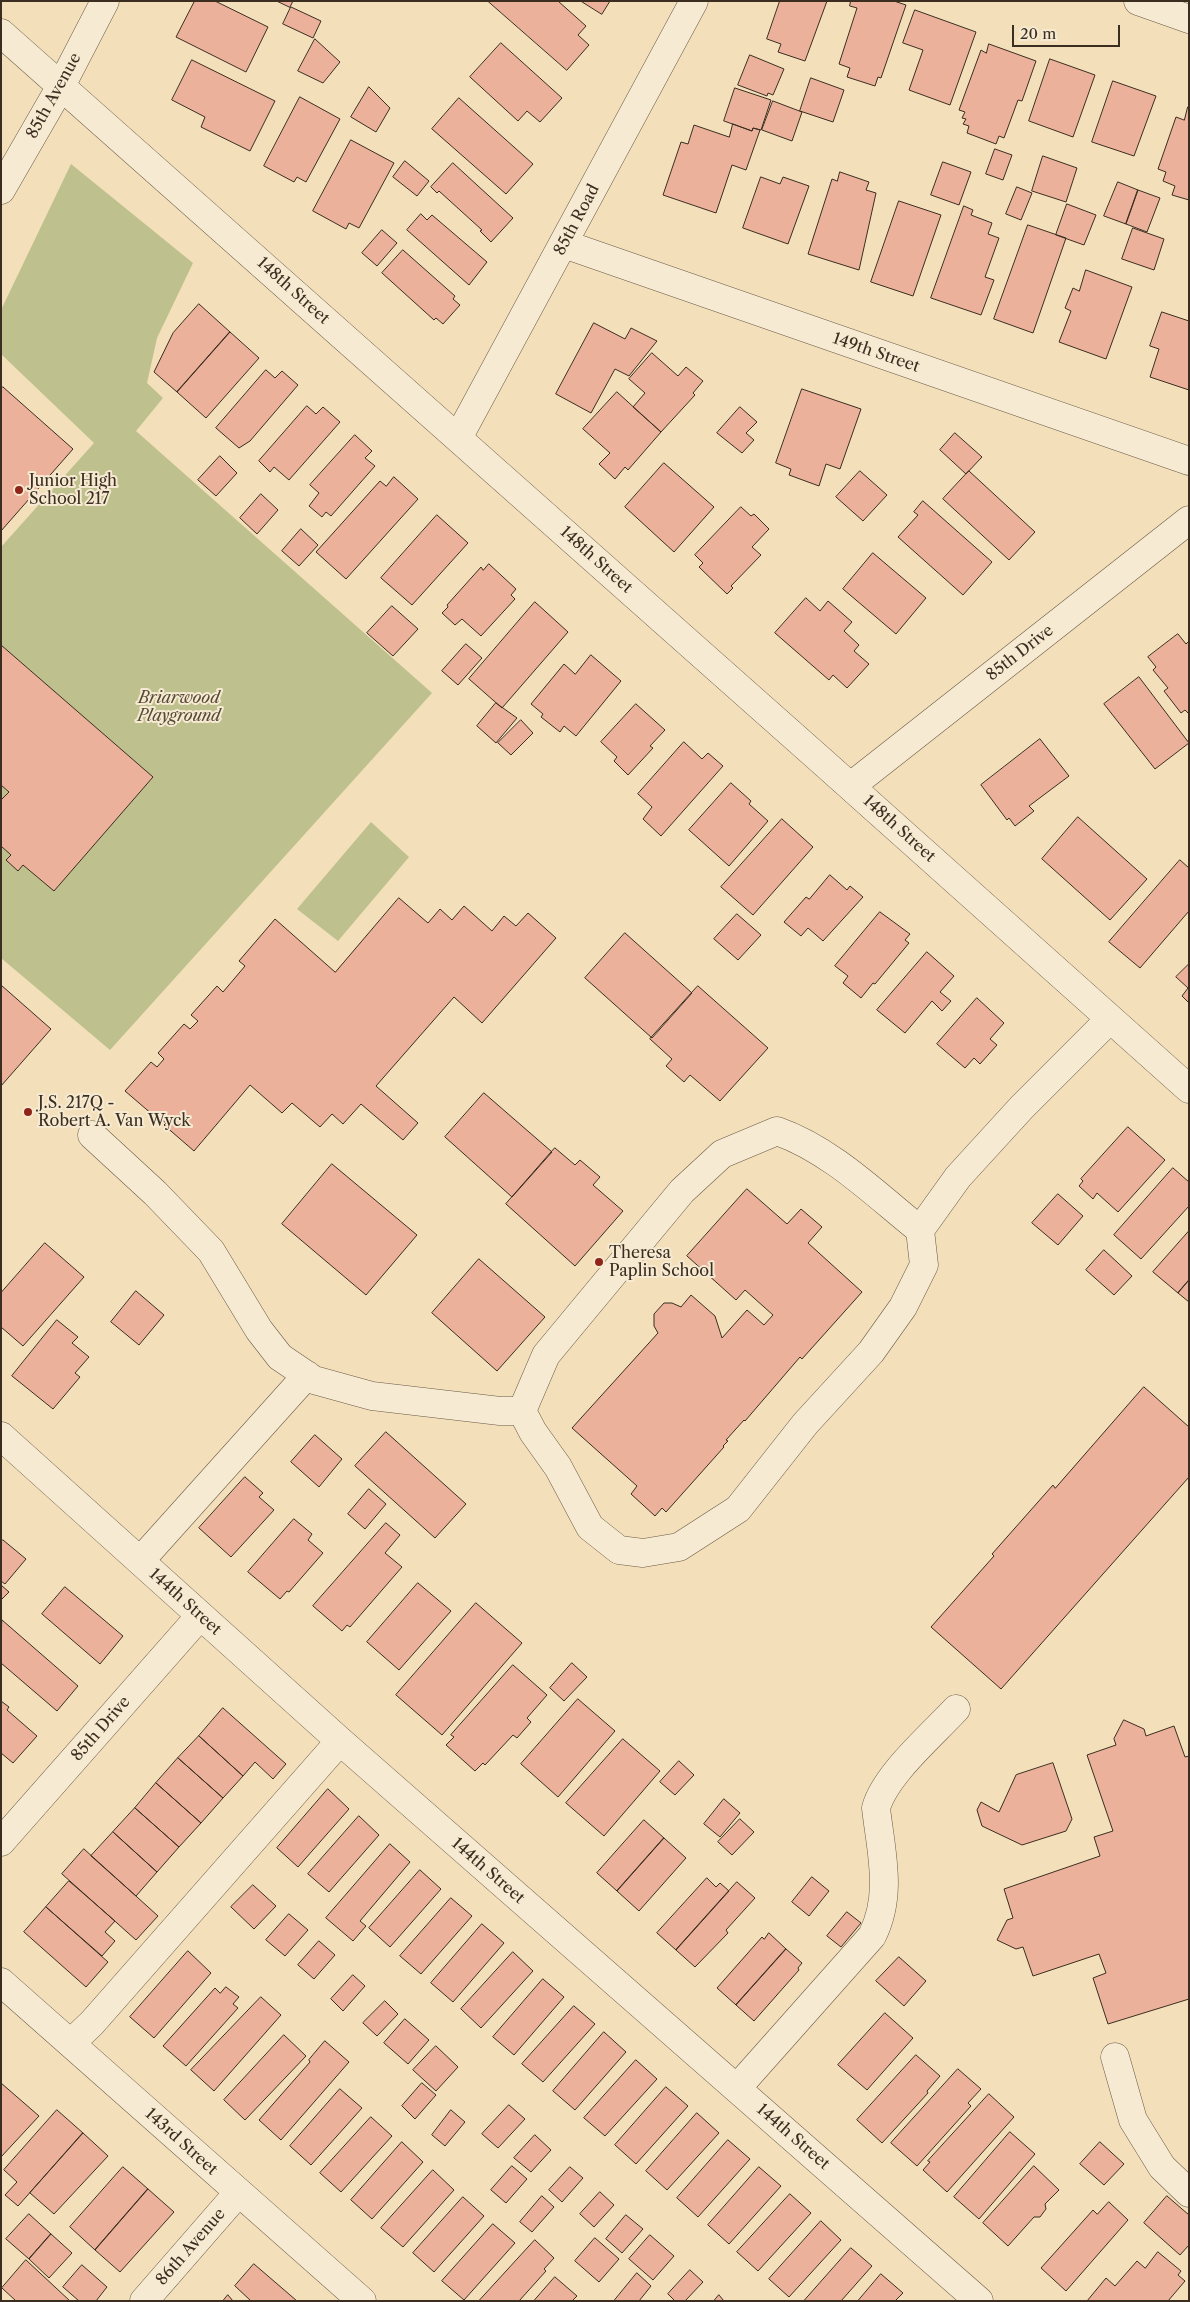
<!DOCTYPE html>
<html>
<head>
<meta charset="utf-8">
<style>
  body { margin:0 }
  #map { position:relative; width:1190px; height:2302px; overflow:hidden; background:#f3dfba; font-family:"Libre Caslon Text",serif }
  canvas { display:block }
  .frame { position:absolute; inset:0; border:2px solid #3b2e20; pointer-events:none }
  .scale { position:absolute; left:1012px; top:25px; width:108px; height:22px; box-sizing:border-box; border:2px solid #3b2e20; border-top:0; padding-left:6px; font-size:15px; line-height:18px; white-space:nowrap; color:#3b2e20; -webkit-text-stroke:4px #f7ead2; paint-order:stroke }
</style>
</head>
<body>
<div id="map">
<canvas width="1190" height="2302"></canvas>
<div class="frame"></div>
<div class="scale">20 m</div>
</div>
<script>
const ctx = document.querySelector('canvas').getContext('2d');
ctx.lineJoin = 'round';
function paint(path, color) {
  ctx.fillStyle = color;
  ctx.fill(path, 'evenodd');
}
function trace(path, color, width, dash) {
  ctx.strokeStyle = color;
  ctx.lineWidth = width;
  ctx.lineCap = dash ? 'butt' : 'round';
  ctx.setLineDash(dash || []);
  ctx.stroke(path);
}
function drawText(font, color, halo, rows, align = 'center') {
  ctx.font = font + ' "Libre Caslon Text",serif';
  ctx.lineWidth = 4;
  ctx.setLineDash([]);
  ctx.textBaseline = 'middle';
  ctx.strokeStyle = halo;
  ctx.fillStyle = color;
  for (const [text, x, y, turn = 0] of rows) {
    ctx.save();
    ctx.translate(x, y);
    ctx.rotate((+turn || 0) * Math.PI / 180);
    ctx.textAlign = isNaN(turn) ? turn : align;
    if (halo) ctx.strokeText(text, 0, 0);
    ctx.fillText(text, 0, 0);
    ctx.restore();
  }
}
paint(new Path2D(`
  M71 164 193 263 157 338 147 383 163 398 136 431 432 693 110 1050 1 958V547L94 443 1 354V310Z
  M371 822 409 857 338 941 297 909Z`), '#bec18d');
const building = new Path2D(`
  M197 1H215L268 27 246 72 176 37 194 2Z
  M277 1H293L290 7Z
  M488 1H558L586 26 578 35 589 45 567 70Z
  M581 1H610L602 14Z
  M780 1H827L805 61 778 52 781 44 767 39Z
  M851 1H894L906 5 881 78 878 77 875 86 847 77 850 68 839 64 857 8 850 6Z
  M291 7 321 21 313 38 283 24Z
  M915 10 976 32 950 105 909 90 923 50 903 43Z
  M315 39 340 62 323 83 298 71Z
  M501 43 562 98 540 122 527 111 518 121 470 77Z
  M989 44 1036 61 1022 101 1018 100 1004 138 999 136 996 144 967 133 969 126 963 124 966 119 962 118 965 112 959 110 981 50 986 53Z
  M750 55 784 69 773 95 768 93 767 96 738 85Z
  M1050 59 1095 75 1073 137 1029 121Z
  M192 60 275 101 250 151 201 127 205 117 172 100Z
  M811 78 844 90 833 122 800 111Z
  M1113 81 1156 96 1134 156 1092 142Z
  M369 87 390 108 376 132 351 117Z
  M735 88 771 100 761 130 753 128 752 131 724 121Z
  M300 97 340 119 306 182 297 177 294 182 264 166Z
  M459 98 533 164 506 194 432 129Z
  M773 101 802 112 792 141 762 130Z
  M1188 107H1189V200L1172 195 1175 186 1163 181 1166 172 1158 169 1176 117 1184 120Z
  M733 124 752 131 753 128 760 130 746 170 732 165 716 213 663 195 681 142 688 144 694 125 729 137Z
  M351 140 394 163 359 228 349 223 346 229 313 211Z
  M995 149 1012 155 1003 180 986 174Z
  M1043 156 1077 168 1066 202 1032 191Z
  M405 161 429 181 417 196 393 177Z
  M943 162 971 172 959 205 931 195Z
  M453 163 513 218 491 242 480 231 482 230 439 191 437 193 431 187Z
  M840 172 869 182 866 190 876 193 859 270 808 254 832 179 837 181Z
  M761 177 780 184 783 177 809 186 788 244 743 228Z
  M1118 182 1138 190 1126 224 1104 216Z
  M1017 187 1032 193 1021 220 1006 214Z
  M1138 190 1160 198 1147 232 1126 224Z
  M899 201 941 215 913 296 871 282Z
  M1067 204 1096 215 1084 245 1056 235Z
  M964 206 973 210 971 215 992 223 988 234 999 238 985 277 994 280 981 315 931 298Z
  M421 214 427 220 432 215 487 262 469 285 407 230Z
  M1028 225 1066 238 1033 333 994 319Z
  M1133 228 1164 239 1154 270 1122 259Z
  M382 230 397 243 377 266 362 253Z
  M403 250 455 296 453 299 460 305 443 324 436 318 434 320 382 273Z
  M1086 270 1132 287 1106 359 1059 342 1071 311 1065 308 1073 288 1079 291Z
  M199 304 230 332 177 392 154 372 173 333Z
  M1162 312 1189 321V390L1150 377 1159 349 1150 346Z
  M594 323 625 339 631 328 657 341 629 376 615 369 591 413 556 394Z
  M230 332 259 358 206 418 177 392Z
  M652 353 678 376 686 367 703 381 693 393 695 395 661 432 633 407 645 393 629 379Z
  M266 370 275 378 282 371 298 385 250 441 239 448 216 428Z
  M3 387 73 449 1 531V389Z
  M802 389 861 409 840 469 826 464 819 486 789 475 791 469 776 463Z
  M617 392 661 432 628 470 625 467 615 479 599 464 610 453 583 429Z
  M307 406 316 414 323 407 340 422 289 480 274 467 270 472 259 461Z
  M740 407 757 422 746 433 754 440 742 453 717 433Z
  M955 433 982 457 966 474 940 450Z
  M355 435 372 451 365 458 375 466 331 516 326 512 322 517 309 506 319 493 310 485Z
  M220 456 237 473 216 496 198 480Z
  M664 463 714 507 674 552 625 507Z
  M860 471 887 495 863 521 836 497Z
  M969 471 1035 532 1009 560 943 499Z
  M394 477 418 499 346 579 316 552 380 481 386 486Z
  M261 494 278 510 257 534 240 518Z
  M923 501 992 562 963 595 898 537 918 515 914 512Z
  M741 507 751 516 754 514 769 529 752 547 761 555 731 586 733 588 727 594 699 567 703 563 695 555Z
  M437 515 468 543 412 605 381 578Z
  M301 529 318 545 299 566 282 551Z
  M873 553 926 598 896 634 843 589Z
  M489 564 516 589 511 595 515 599 481 636 462 619 455 625 442 613 448 607 447 605 481 567 483 570Z
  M806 598 820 611 828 601 852 622 844 631 859 645 854 651 869 664 847 688 833 675 829 680 775 633Z
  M535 602 568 632 502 708 469 679Z
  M392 606 418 629 393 656 367 633Z
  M1178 634 1186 644 1189 641V714L1185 710 1181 713 1164 691 1168 688 1153 670 1156 667 1148 657Z
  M466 644 482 658 458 685 442 671Z
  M1 645 153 777 54 891 23 865 18 871 6 860 11 855 1 846V800L9 792 1 785Z
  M591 655 621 681 576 736 564 726 560 732 541 717 543 714 531 704 564 664 575 674Z
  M1139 677 1189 743 1155 769 1104 704Z
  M496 703 517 718 496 743 477 726Z
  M636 704 665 730 650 746 653 748 628 775 614 761 617 757 601 742Z
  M521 720 533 733 511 755 498 743Z
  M1040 739 1069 776 1029 806 1034 811 1015 826 1009 818 1007 820 981 785Z
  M684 742 702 759 708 753 723 766 661 836 643 819 652 807 638 794Z
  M731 783 751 801 749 804 768 821 729 866 689 830Z
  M1078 817 1147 879 1110 920 1042 859Z
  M782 819 813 847 753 915 721 887Z
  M1180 860 1189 868V911L1140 968 1109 942Z
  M830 875 847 890 850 886 863 897 823 941 808 928 801 936 784 922 806 897 809 899Z
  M399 898 428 923 440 909 452 920 464 906 492 931 504 916 516 926 528 913 556 938 482 1023 454 997 376 1086 418 1123 403 1140 361 1104 343 1124 332 1114 320 1127 292 1103 282 1113 250 1085 194 1151 164 1125 166 1123 155 1114 153 1115 125 1091 151 1062 157 1067 164 1059 158 1053 184 1024 190 1029 198 1021 191 1015 217 986 223 992 245 966 239 961 275 919 335 972Z
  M880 912 910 934 905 940 909 943 875 984 873 983 861 998 843 983 848 976 835 966Z
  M737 914 761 935 738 960 714 939Z
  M625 933 692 993 652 1038 585 978Z
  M927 952 954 976 940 992 951 1001 942 1011 932 1001 905 1033 877 1010Z
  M1189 964V1003L1182 996 1188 988 1176 977Z
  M1 985 51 1029 1 1086Z
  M698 986 768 1048 720 1101 690 1075 684 1082 666 1066 672 1059 650 1039Z
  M977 998 1004 1023 990 1039 997 1045 980 1064 974 1058 965 1068 937 1044Z
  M484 1093 552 1152 512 1197 445 1137Z
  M1128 1127 1165 1160 1118 1212 1097 1193 1093 1199 1079 1186 1083 1181 1081 1179Z
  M555 1148 575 1165 580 1160 600 1177 593 1185 623 1211 575 1266 506 1204Z
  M332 1164 417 1235 366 1295 282 1224Z
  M1173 1168 1189 1182V1206L1141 1259 1114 1235Z
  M747 1189 787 1224 801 1209 822 1227 808 1243 862 1292 802 1359 800 1357 745 1421 744 1420 726 1440 728 1441 723 1446 724 1447 666 1512 662 1508 655 1516 631 1494 637 1486 572 1428 658 1333 654 1326V1314L664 1303H672L681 1307 691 1295 715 1316 722 1338 747 1310 764 1325 773 1315 745 1290 736 1300 687 1256Z
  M1058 1194 1083 1216 1058 1245 1032 1223Z
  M1189 1231V1280L1178 1293 1153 1272Z
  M45 1243 84 1277 23 1346 1 1327V1293Z
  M1104 1250 1132 1276 1114 1295 1086 1270Z
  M479 1259 545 1317 497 1371 432 1313Z
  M1189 1280V1302L1178 1293Z
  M136 1291 164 1315 139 1345 111 1322Z
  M57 1320 78 1337 72 1343 89 1357 75 1373 80 1377 53 1409 12 1376Z
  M1144 1387 1189 1427V1477L1001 1689 931 1627 994 1556 992 1554 1053 1485 1055 1488Z
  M386 1432 466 1504 435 1538 355 1466Z
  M315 1435 342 1459 319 1487 291 1462Z
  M245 1477 263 1493 259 1497 274 1510 231 1557 199 1528Z
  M369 1489 386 1504 365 1529 348 1514Z
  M294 1519 312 1534 308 1540 323 1553 289 1592 287 1591 280 1599 248 1572Z
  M386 1523 400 1535 385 1553 402 1567 350 1627 347 1625 342 1631 313 1606Z
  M3 1540 26 1559 5 1584 1 1581V1542Z
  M418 1583 451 1611 399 1670 367 1642Z
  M1 1585 9 1592 1 1600Z
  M65 1587 123 1636 100 1664 42 1614Z
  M476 1603 522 1643 442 1735 396 1695Z
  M2 1620 78 1686 57 1711 1 1663Z
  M572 1663 587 1677 564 1701 550 1688Z
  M513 1665 547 1695 527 1718 531 1722 517 1738 513 1735 485 1765 483 1763 475 1771 446 1745 454 1737 451 1735Z
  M578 1699 615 1731 558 1797 521 1764Z
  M1 1701 9 1707 7 1710 37 1736 13 1763 1 1753Z
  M223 1708 286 1764 273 1779 255 1762 243 1776 199 1736Z
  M1124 1720 1144 1729 1146 1736 1174 1726 1185 1757 1189 1756V1999L1108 2024 1093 1978 1106 1973 1099 1954 1033 1976 1023 1947 1016 1949 997 1940 1007 1920 1013 1918 1004 1889 1100 1856 1094 1837 1113 1831 1087 1755 1116 1745 1114 1739Z
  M199 1736 243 1776 223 1798 178 1758Z
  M623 1739 660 1771 604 1836 566 1803Z
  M178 1758 223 1798 201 1823 156 1783Z
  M679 1761 694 1775 675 1795 660 1782Z
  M1053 1763 1072 1819 1066 1831 1022 1845 982 1826 977 1810 981 1802 999 1812 1016 1775Z
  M156 1783 201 1823 179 1847 135 1808Z
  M328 1789 349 1809 298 1867 277 1848Z
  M724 1799 740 1813 720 1837 704 1824Z
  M135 1808 179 1847 157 1872 113 1832Z
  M359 1816 379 1835 329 1892 308 1874Z
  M740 1819 754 1832 732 1855 718 1842Z
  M644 1820 664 1838 617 1891 597 1873Z
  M113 1832 157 1872 136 1896 91 1856Z
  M664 1838 686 1858 639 1911 617 1891Z
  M390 1844 410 1862 360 1921 366 1926 353 1941 326 1918Z
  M84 1849 158 1916 136 1940 62 1874Z
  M420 1870 441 1889 390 1947 369 1928Z
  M812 1877 829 1891 809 1916 792 1902Z
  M707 1878 716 1887 720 1883 729 1891 676 1950 657 1933Z
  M69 1881 115 1921 105 1932 115 1941 102 1956 46 1907Z
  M737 1882 755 1898 726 1930 728 1933 695 1967 676 1950Z
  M253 1885 276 1906 254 1929 231 1907Z
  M451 1898 472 1916 421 1974 400 1956Z
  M46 1907 108 1962 86 1987 24 1932Z
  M847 1912 861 1923 841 1947 827 1936Z
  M289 1914 308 1930 285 1956 266 1940Z
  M482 1924 504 1943 453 2002 431 1983Z
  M769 1933 786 1949 736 2005 717 1988 762 1937 764 1939Z
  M319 1941 335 1955 314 1979 298 1965Z
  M786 1949 802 1963 798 1968 799 1970 754 2021 736 2005Z
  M188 1951 211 1973 154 2038 130 2017Z
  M513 1952 533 1971 481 2028 461 2009Z
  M899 1957 926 1981 904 2006 876 1981Z
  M353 1975 365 1986 343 2011 331 1999Z
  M543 1979 564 1997 514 2055 493 2037Z
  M226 1987 239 1997 233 2004 238 2008 186 2066 163 2046 215 1988 220 1993Z
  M261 1997 281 2015 214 2091 191 2070Z
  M385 2001 398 2014 377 2036 363 2023Z
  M574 2006 595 2024 543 2082 522 2064Z
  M885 2013 913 2038 867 2090 838 2065Z
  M405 2019 429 2040 408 2064 384 2043Z
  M604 2032 626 2052 575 2110 553 2091Z
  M284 2035 306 2056 245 2120 224 2100Z
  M325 2041 349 2062 281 2140 259 2120 310 2062 309 2060Z
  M436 2046 458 2067 436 2091 413 2070Z
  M916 2055 940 2076 927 2091 928 2093 882 2143 857 2120Z
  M636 2060 657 2079 605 2136 584 2118Z
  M958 2069 981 2089 968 2103 971 2106 917 2166 891 2143Z
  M1 2083 39 2116 1 2157Z
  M422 2083 436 2095 415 2119 402 2106Z
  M666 2087 688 2106 636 2164 615 2145Z
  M340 2089 362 2108 311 2165 290 2146Z
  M989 2094 1014 2117 947 2192 923 2170 930 2162 928 2161Z
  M509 2105 525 2119 498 2148 482 2134Z
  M57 2110 83 2133 18 2206 5 2195 17 2182 4 2170Z
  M451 2110 465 2122 445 2146 432 2135Z
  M697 2113 719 2133 667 2190 646 2171Z
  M371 2117 392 2136 341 2192 320 2173Z
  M1010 2132 1035 2154 979 2219 954 2197Z
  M83 2133 108 2156 54 2214 30 2193Z
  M535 2135 551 2150 531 2172 514 2158Z
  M728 2140 750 2159 698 2217 677 2198Z
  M402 2142 423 2162 372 2219 351 2200Z
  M1100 2142 1124 2164 1104 2185 1080 2164Z
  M512 2166 527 2179 506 2203 491 2190Z
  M1034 2166 1059 2190 1045 2204 1046 2209 1040 2217H1034L1008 2246 983 2223Z
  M123 2167 148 2189 95 2250 70 2227Z
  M570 2167 583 2178 562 2202 549 2190Z
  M759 2167 781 2186 729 2244 708 2225Z
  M433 2170 454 2190 403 2247 381 2228Z
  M148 2189 174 2212 120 2272 95 2250Z
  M600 2192 614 2205 594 2227 580 2214Z
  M790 2194 811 2213 758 2271 737 2252Z
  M542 2196 554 2207 532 2232 520 2222Z
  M1167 2196 1189 2215V2245L1180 2255 1144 2223Z
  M463 2197 484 2216 434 2272 413 2253Z
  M1109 2202 1128 2220 1066 2291 1041 2268 1093 2210 1097 2214Z
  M29 2214 51 2234 29 2259 6 2239Z
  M626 2215 643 2229 622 2253 606 2239Z
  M821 2221 841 2240 789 2297 769 2279Z
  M493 2224 515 2243 464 2300 442 2281Z
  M51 2234 72 2253 49 2278 29 2259Z
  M650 2235 674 2256 653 2280 629 2259Z
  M595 2238 619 2259 599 2282 575 2261Z
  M535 2240 554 2258 544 2269 546 2271 519 2301H479Z
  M851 2248 872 2266 841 2301H804Z
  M1158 2252 1181 2271 1178 2275 1185 2281 1168 2301H1087L1106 2278 1115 2286 1137 2261 1145 2268Z
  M26 2260 70 2301H16L2 2288Z
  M254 2264 297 2301H251L235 2286Z
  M82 2265 107 2287 96 2301H79L63 2287Z
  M690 2270 703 2282 685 2301H675L668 2294Z
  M637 2273 651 2286 639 2301H614Z
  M881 2274 903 2293 895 2301H858Z
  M555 2277 577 2296 572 2301H534Z
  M228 2295 233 2301H223Z
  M719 2295 724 2301H714Z`);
paint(building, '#ebb19b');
trace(building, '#3b2e20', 1);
const minor = new Path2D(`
  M1138 1 1189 19
  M1 33 824 763 1189 1089
  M1 190 61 86 105 1
  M564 244 1189 461
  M458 438 694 1
  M851 786 1189 520
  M92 1135 155 1193 211 1251 259 1330 280 1357 314 1380 372 1396 500 1411H522L533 1432 558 1467 590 1527 619 1550 643 1553 679 1547 738 1509 805 1424 871 1352 903 1307 924 1265 920 1230 958 1177 1022 1107 1110 1019
  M522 1411 546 1355 682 1191 722 1154 777 1131C831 1150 875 1194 920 1230
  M1 1436 340 1741 979 2301
  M140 1561 307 1375
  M1 1842 200 1616
  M1 1982 362 2301
  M71 2043 92 2023 340 1741
  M1115 2057 1133 2120 1162 2167 1189 2193
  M737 2088 872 1936C893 1895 881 1852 876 1808 885 1775 932 1735 956 1709
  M144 2301 238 2193`);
trace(minor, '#695a46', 29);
trace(minor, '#f7ead2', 28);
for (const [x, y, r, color] of [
  [19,490,5,"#8f2418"],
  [28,1112,5,"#8f2418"],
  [599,1262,5,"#8f2418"]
]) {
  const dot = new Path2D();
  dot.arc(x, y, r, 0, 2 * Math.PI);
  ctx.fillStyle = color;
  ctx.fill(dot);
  trace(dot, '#f7ead2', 2);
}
drawText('16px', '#3b2e20', '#f7ead2', [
  ["85th Avenue",54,96,-61],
  ["85th Road",577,220,-62],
  ["148th Street",293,291,42],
  ["149th Street",876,353,19],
  ["148th Street",596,560,42],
  ["85th Drive",1020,653,-38],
  ["148th Street",899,829,42],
  ["144th Street",185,1602,42],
  ["85th Drive",101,1729,-49],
  ["144th Street",488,1871,41],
  ["144th Street",793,2137,41],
  ["143rd Street",181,2142,42],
  ["86th Avenue",191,2247,-49]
]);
drawText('16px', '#3b2e20', '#f7ead2', [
  ["Junior High",29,481],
  ["School 217",29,499],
  ["J.S. 217Q -",38,1103],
  ["Robert A. Van Wyck",38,1121],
  ["Theresa",609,1253],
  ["Paplin School",609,1271]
], 'left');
drawText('italic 16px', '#554b36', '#f7ead2', [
  ["Briarwood",179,698],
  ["Playground",179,716]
]);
</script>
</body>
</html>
